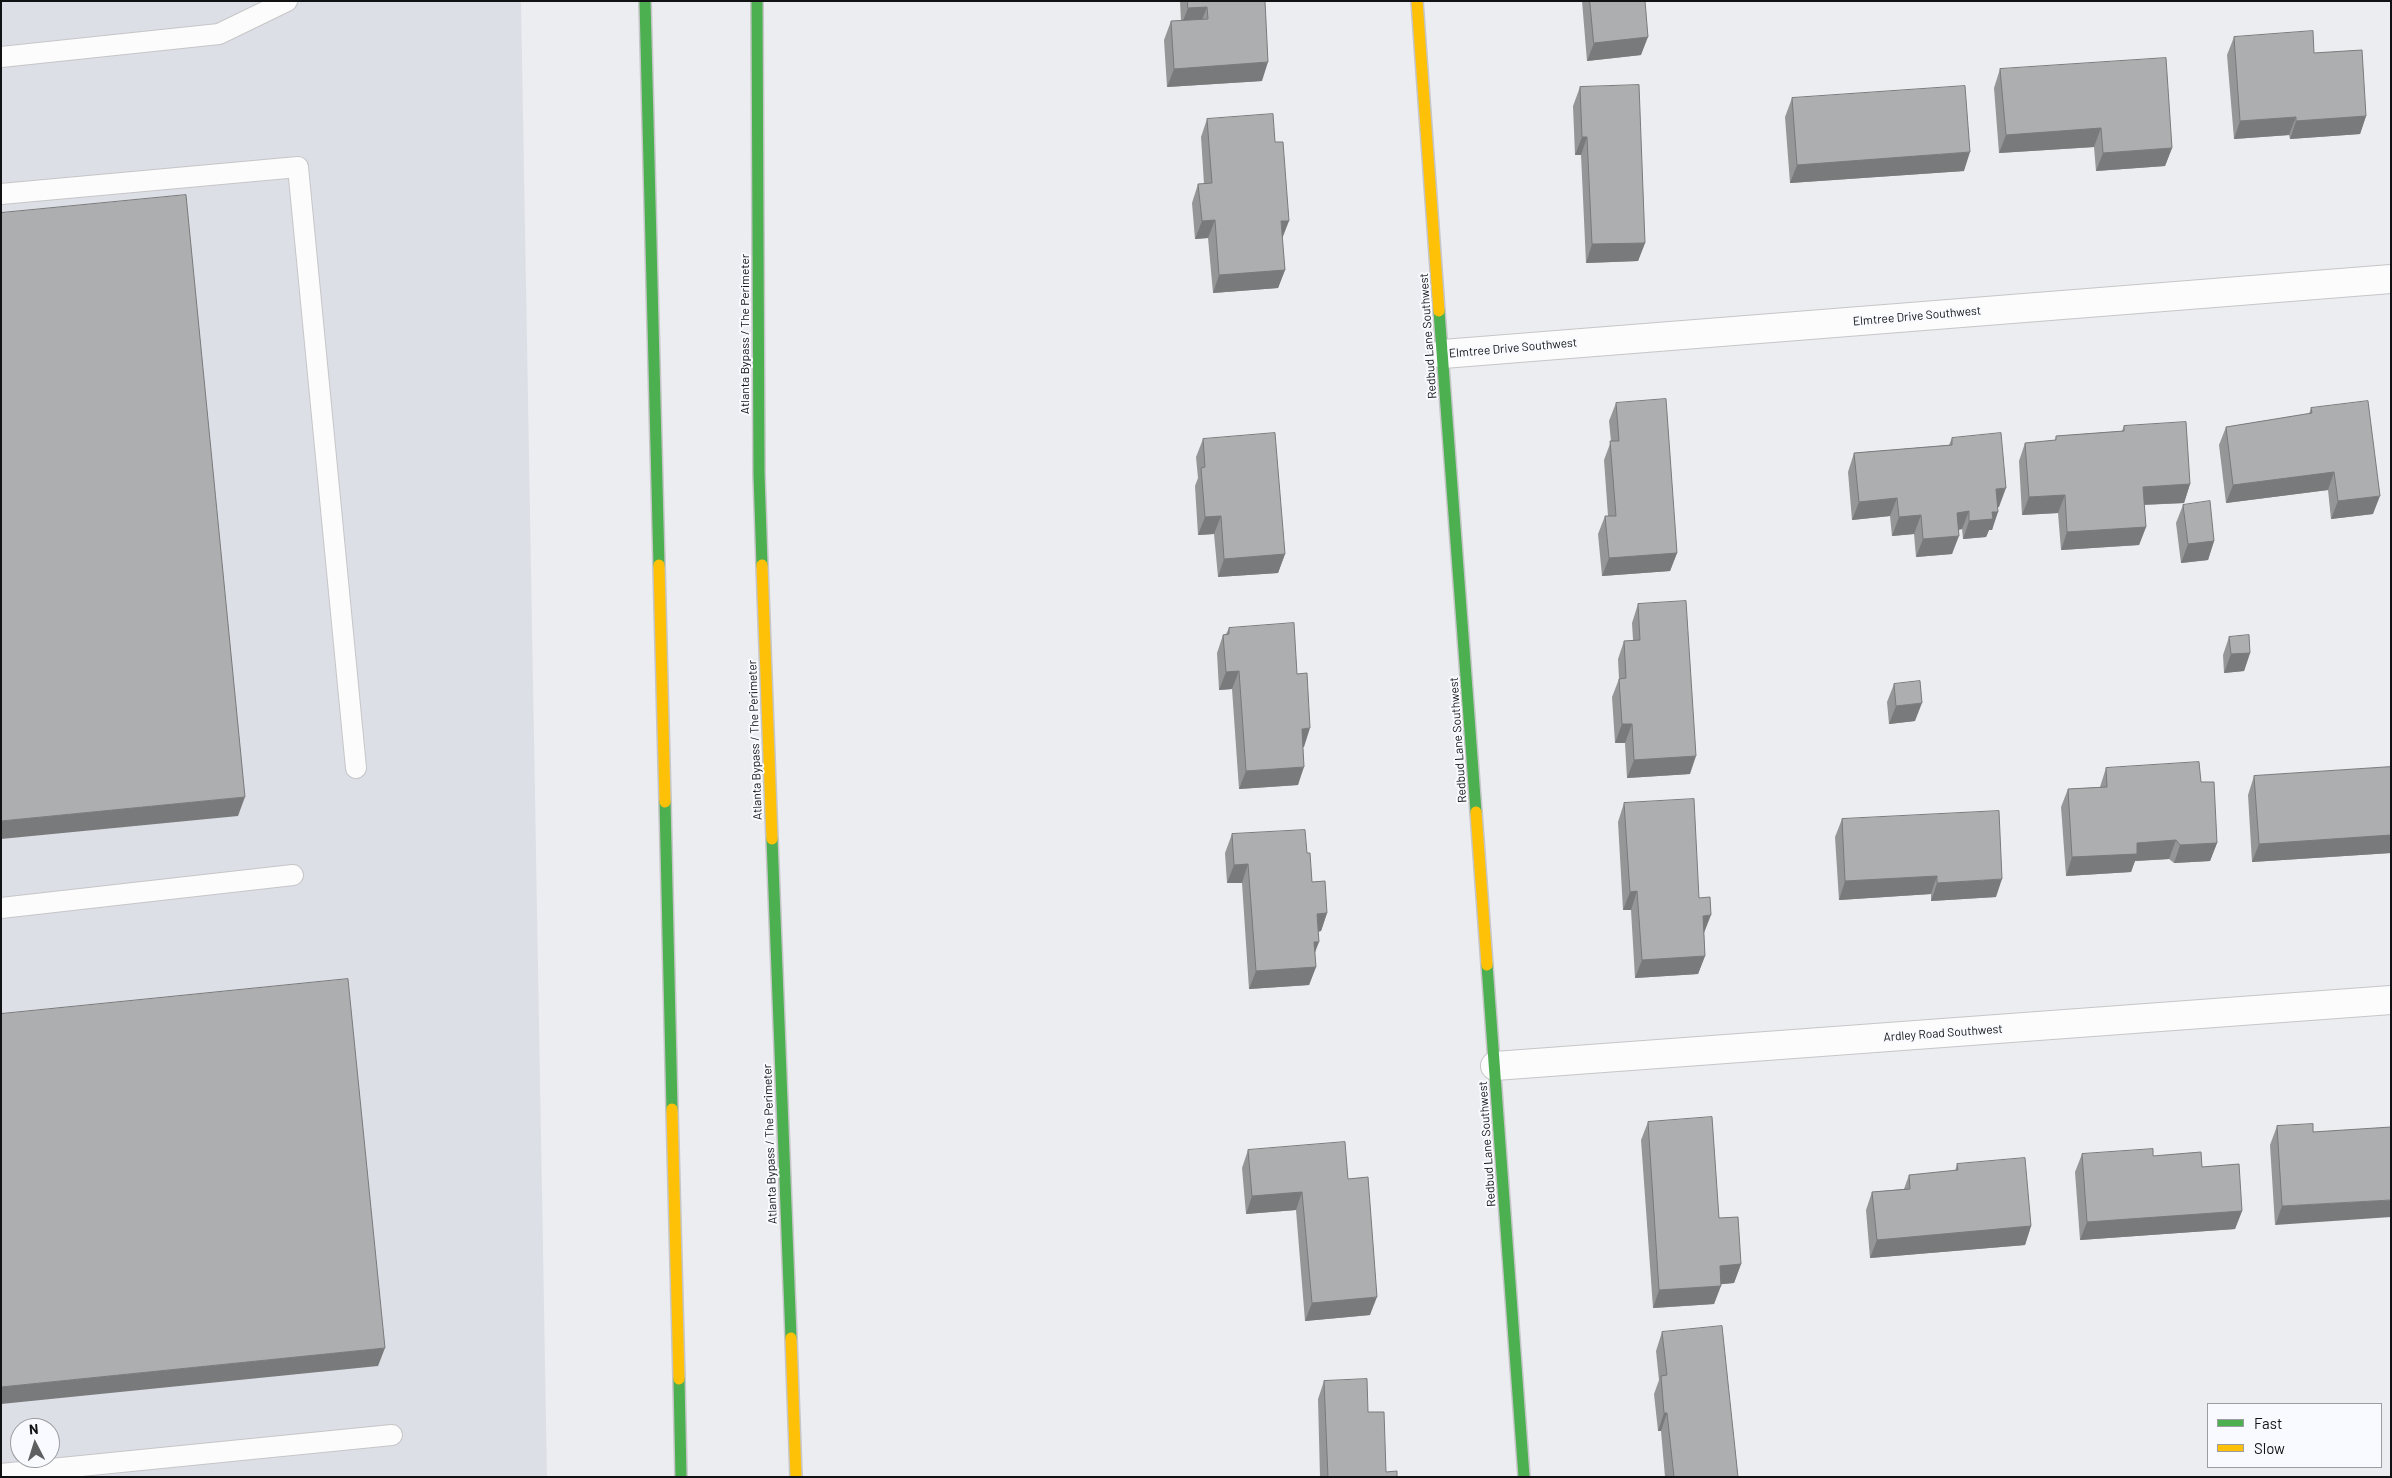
<!DOCTYPE html>
<html>
<head>
<meta charset="utf-8">
<style>
  body { margin:0 }
  #map { position:relative; width:2392px; height:1478px; overflow:hidden; background:#ecedf0; font-family:Barlow,sans-serif }
  canvas { display:block }
  .frame { position:absolute; inset:0; border:2px solid #111213; pointer-events:none }
  .legend { position:absolute; left:2207px; top:1403px; width:175px; height:65px; box-sizing:border-box; background:#f9faff; border:1px solid #9c9da1; margin:0; padding:6px 9px; list-style:none; font-size:15px; color:#111213 }
  .legend li { display:flex; align-items:center; gap:10px; height:25px }
  .legend b { width:25px; border:1px solid #9c9da1 }
  .north { position:absolute; left:10px; top:1418px; width:50px; height:50px; box-sizing:border-box; background:#f9faff; border:1px solid #9c9da1; border-radius:50%; rotate:355deg; font-size:14px; font-weight:700; line-height:20px; text-align:center; color:#111213 }
  .north::after { content:''; display:block; margin:auto; width:18px; height:22px; background:#5e5f60; clip-path:polygon(50% 0,100% 100%,50% 72%,0 100%) }
</style>
</head>
<body>
<div id="map">
<canvas width="2392" height="1478"></canvas>
<div class="frame"></div>
<ul class="legend">
<li><b style="height:6px;background:#4caf50"></b>Fast</li>
<li><b style="height:6px;background:#ffc107"></b>Slow</li>
</ul>
<div class="north">N</div>
</div>
<script>
const ctx = document.querySelector('canvas').getContext('2d');
ctx.lineJoin = 'round';
function paint(path, color) {
  ctx.fillStyle = color;
  ctx.fill(path, 'evenodd');
}
function trace(path, color, width, dash) {
  ctx.strokeStyle = color;
  ctx.lineWidth = width;
  ctx.lineCap = dash ? 'butt' : 'round';
  ctx.setLineDash(dash || []);
  ctx.stroke(path);
}
function drawText(font, color, halo, rows, align = 'center') {
  ctx.font = font + ' Barlow,sans-serif';
  ctx.lineWidth = 4;
  ctx.setLineDash([]);
  ctx.textBaseline = 'middle';
  ctx.strokeStyle = halo;
  ctx.fillStyle = color;
  for (const [text, x, y, turn = 0] of rows) {
    ctx.save();
    ctx.translate(x, y);
    ctx.rotate((+turn || 0) * Math.PI / 180);
    ctx.textAlign = isNaN(turn) ? turn : align;
    if (halo) ctx.strokeText(text, 0, 0);
    ctx.fillText(text, 0, 0);
    ctx.restore();
  }
}
paint(new Path2D(`
  M1 1H521L547 1477H1ZM20 1428H50V1458H20Z`), '#dddfe6');
const lane = new Path2D(`
  M1 57 219 34 287 1
  M1 194 298 167 356 768
  M1 908 293 875
  M1 1474 392 1435`);
const street = new Path2D(`
  M1443 354 2391 279
  M1495 1066 2391 1000`);
const fast = new Path2D(`
  M645 1 659 565
  M757 1 759 474 762 565
  M1439 311 1476 812
  M665 802 672 1109
  M772 839 791 1338
  M1487 965 1524 1477
  M679 1379 681 1477`);
const slow = new Path2D(`
  M1417 1 1439 311
  M659 565 665 802
  M762 565 772 839
  M1476 812 1487 965
  M672 1109 679 1379
  M791 1338 796 1477`);
trace(lane, '#c6c6c8', 22);
trace(street, '#c6c6c8', 30);
trace(fast, '#c6c6c8', 14);
trace(slow, '#c6c6c8', 14);
trace(lane, '#fcfcfd', 20);
trace(street, '#fcfcfd', 28);
trace(fast, '#4caf50', 11);
trace(slow, '#ffc107', 11);
paint(new Path2D(`
  M1180 1H1265L1262 81 1167 87 1164 40 1171 21H1181Z
  M1582 1H1645L1641 55 1587 61Z
  M2234 37 2314 53 2366 116 2360 134 2290 139 2289 135 2234 139 2227 55Z
  M2000 69 2172 148 2165 166 2096 171 2094 147 1999 153 1994 88Z
  M1580 87 1645 243 1638 261 1586 263 1581 155H1575L1573 106Z
  M1792 98 1964 171 1790 183 1785 117Z
  M1207 119 1282 239 1285 270 1278 288 1213 293 1208 238 1195 239 1192 203 1198 184H1204L1201 137Z
  M1616 403 1677 553 1670 571 1602 576 1598 534 1605 516H1608L1604 460 1611 441 1609 421Z
  M2311 408 2373 514 2331 519 2328 490 2226 503 2219 445 2226 427 2309 414Z
  M2124 426 2190 484 2184 503 2144 505 2146 527 2139 545 2061 550 2058 513 2022 515 2019 461 2025 443 2055 441 2056 436 2122 431Z
  M1952 438 1999 507H1998L1992 530H1989L1986 537 1963 539 1962 529 1958 530 1952 554 1916 557 1914 534 1892 536 1890 516 1852 520 1848 472 1854 453 1949 445Z
  M1203 439 1285 554 1278 573 1218 577 1214 534 1198 535 1195 486 1198 478 1196 457Z
  M2183 505 2214 541 2208 560 2181 563 2176 523Z
  M1638 604 1690 774 1627 778 1625 743H1615L1612 697 1619 679 1618 659 1624 641 1633 640 1632 623Z
  M1229 628 1297 674 1304 747H1303L1298 785 1239 789 1232 689 1219 690 1217 653 1223 635 1226 634Z
  M2229 637 2250 653 2244 671 2224 673 2223 655Z
  M1894 684 1915 721 1889 724 1887 702Z
  M2391 767V853L2252 862 2248 795 2254 776Z
  M2106 768 2201 782 2217 843 2210 861 2174 863 2169 859 2135 861 2131 872 2066 876 2061 807 2068 789 2100 787Z
  M1624 803 1699 898 1704 933 1705 956 1698 974 1635 978 1631 910H1623L1618 822Z
  M1842 819 1996 897 1931 901V894L1839 900 1835 837Z
  M1232 834 1307 853 1312 882 1327 913 1321 931 1318 932 1315 954 1316 967 1309 985 1249 989 1242 883H1227L1225 853Z
  M1648 1122 1719 1218 1741 1264 1734 1283 1721 1284 1714 1304 1653 1308 1641 1140Z
  M2277 1126 2313 1132 2275 1225 2270 1145Z
  M1248 1150 1348 1179 1370 1315 1305 1321 1296 1210 1246 1214 1242 1168Z
  M2082 1154 2153 1156 2202 1167 2242 1211 2235 1229 2080 1240 2075 1172Z
  M1957 1164 2031 1226 2025 1245 1870 1258 1866 1210 1872 1192 1904 1189 1909 1175 1955 1171Z
  M1662 1332 1738 1477H1665L1661 1431H1658L1654 1394 1659 1380 1656 1351Z
  M1324 1381 1368 1412 1386 1472 1397 1477H1320L1318 1399Z`), '#959697');
paint(new Path2D(`
  M1207 7 1200 25 1181 26 1188 8Z
  M1648 37 1641 55 1587 61 1594 43Z
  M1268 62 1262 81 1167 87 1174 69Z
  M2366 116 2360 134 2290 139 2296 121Z
  M2296 117 2289 135 2234 139 2240 121Z
  M2101 128 2094 147 1999 153 2006 135Z
  M1582 137H1587L1581 155H1575Z
  M2172 148 2165 166 2096 171 2103 153Z
  M1970 152 1964 171 1790 183 1797 165Z
  M1215 220 1208 238 1195 239 1202 221Z
  M1281 221H1289L1282 239Z
  M1645 243 1638 261 1586 263 1592 244Z
  M1285 270 1278 288 1213 293 1219 275Z
  M2334 472 2328 490 2226 503 2233 485Z
  M2190 484 2184 503 2136 505 2143 487Z
  M2006 488 1999 507 1990 508 1996 489Z
  M2065 495 2058 513 2022 515 2029 497Z
  M2380 496 2373 514 2331 519 2338 501Z
  M1897 498 1890 516 1852 520 1859 502Z
  M1969 511 1962 529 1950 531 1957 513Z
  M1992 512H1998L1992 530H1989L1986 537 1963 539 1969 521Z
  M1921 515 1914 534 1892 536 1899 517Z
  M1221 516 1214 534 1198 535 1205 517Z
  M2146 527 2139 545 2061 550 2067 532Z
  M1959 536 1952 554 1916 557 1923 539Z
  M2214 541 2208 560 2181 563 2188 544Z
  M1677 553 1670 571 1602 576 1609 558Z
  M1285 554 1278 573 1218 577 1224 559Z
  M2250 653 2244 671 2224 673 2231 654Z
  M1239 671 1232 689 1219 690 1226 672Z
  M1922 703 1915 721 1889 724 1896 706Z
  M1622 724H1632L1625 743H1615Z
  M1310 728 1304 747H1295L1302 729Z
  M1696 756 1690 774 1627 778 1634 760Z
  M1304 767 1298 785 1239 789 1246 771Z
  M245 797 238 816 1 839V821Z
  M2391 835V853L2252 862 2259 844Z
  M2176 840 2169 859 2135 861 2131 872 2066 876 2072 857 2137 843Z
  M2217 843 2210 861 2174 863 2180 845Z
  M1248 864 1242 883H1227L1234 865Z
  M1937 876 1931 894 1839 900 1845 881Z
  M2002 879 1996 897 1931 901 1937 883Z
  M1637 891 1631 910H1623L1630 892Z
  M1327 913 1321 931 1311 932 1317 914Z
  M1711 915 1704 933 1696 934 1703 916Z
  M1314 942H1319L1312 960Z
  M1705 956 1698 974 1635 978 1642 960Z
  M1316 967 1309 985 1249 989 1256 971Z
  M1302 1192 1296 1210 1246 1214 1252 1196Z
  M2391 1200V1217L2275 1225 2282 1206Z
  M2242 1211 2235 1229 2080 1240 2087 1222Z
  M2031 1226 2025 1245 1870 1258 1877 1240Z
  M1741 1264 1734 1283 1713 1285 1720 1266Z
  M1721 1286 1714 1304 1653 1308 1659 1290Z
  M1377 1297 1370 1315 1305 1321 1312 1303Z
  M385 1348 378 1366 1 1404V1387Z
  M1664 1413H1667L1661 1431H1658Z`), '#797a7b');
const building = new Path2D(`
  M1188 1H1265L1268 62 1174 69 1171 21 1208 19 1207 7 1188 8Z
  M1590 1H1645L1648 37 1594 43Z
  M2313 31 2314 53 2362 50 2366 116 2296 121V117L2240 121 2234 37Z
  M2166 58 2172 148 2103 153 2101 128 2006 135 2000 69Z
  M1639 85 1645 243 1592 244 1587 137H1582L1580 87Z
  M1965 86 1970 152 1797 165 1792 98Z
  M1273 114 1275 142H1283L1289 221H1281L1285 270 1219 275 1215 220 1202 221 1198 184 1212 183 1207 119Z
  M186 195 245 797 1 821V213Z
  M1666 399 1677 553 1609 558 1605 516H1616L1610 441H1619L1616 403Z
  M2368 401 2380 496 2338 501 2334 472 2233 485 2226 427 2312 413 2311 408Z
  M2186 422 2190 484 2143 487 2146 527 2067 532 2065 495 2029 497 2025 443 2056 440V436L2124 431V426Z
  M1275 433 1285 554 1224 559 1221 516 1205 517 1201 468 1205 467 1203 439Z
  M2001 433 2006 488 1996 489 1998 512H1992L1993 519 1969 521V511L1957 513 1959 536 1923 539 1921 515 1899 517 1897 498 1859 502 1854 453 1952 445V438Z
  M2210 501 2214 541 2188 544 2183 505Z
  M1686 601 1696 756 1634 760 1632 724H1622L1619 679 1626 678 1624 641 1640 640 1638 604Z
  M1294 623 1297 674 1307 673 1310 728 1302 729 1304 767 1246 771 1239 671 1226 672 1223 635 1229 634V628Z
  M2249 635 2250 653 2231 654 2229 637Z
  M1920 681 1922 703 1896 706 1894 684Z
  M2199 762 2201 782H2214L2217 843 2180 845 2176 840 2137 843V854L2072 857 2068 789 2107 787 2106 768Z
  M2391 767V835L2259 844 2254 776Z
  M1694 799 1699 898 1710 897 1711 915 1703 916 1705 956 1642 960 1637 891 1630 892 1624 803Z
  M1999 811 2002 879 1937 883V876L1845 881 1842 819Z
  M1305 830 1307 853H1310L1312 882 1325 881 1327 913 1317 914 1319 942H1314L1316 967 1256 971 1248 864 1234 865 1232 834Z
  M348 979 385 1348 1 1387V1014Z
  M1712 1117 1719 1218 1738 1217 1741 1264 1720 1266 1721 1286 1659 1290 1648 1122Z
  M2313 1124V1132L2391 1127V1200L2282 1206 2277 1126Z
  M1345 1142 1348 1179 1368 1177 1377 1297 1312 1303 1302 1192 1252 1196 1248 1150Z
  M2153 1149V1156L2201 1152 2202 1167 2239 1164 2242 1211 2087 1222 2082 1154Z
  M2025 1158 2031 1226 1877 1240 1872 1192 1910 1189 1909 1175 1958 1170 1957 1164Z
  M1722 1326 1738 1477H1674L1667 1413H1664L1661 1376 1667 1375 1662 1332Z
  M1367 1379 1368 1412H1384L1386 1472 1397 1471V1477H1328L1324 1381Z`);
paint(building, '#adaeb0');
trace(building, '#797a7b', 1);
drawText('12px', '#111213', '#f9faff', [
  ["Elmtree Drive Southwest",1917,316,-5],
  ["Atlanta Bypass / The Perimeter",745,334,-90],
  ["Redbud Lane Southwest",1428,336,-94],
  ["Elmtree Drive Southwest",1513,348,-5],
  ["Atlanta Bypass / The Perimeter",755,740,-92],
  ["Redbud Lane Southwest",1458,740,-94],
  ["Ardley Road Southwest",1943,1033,-4],
  ["Atlanta Bypass / The Perimeter",770,1144,-92],
  ["Redbud Lane Southwest",1487,1144,-94]
]);
</script>
</body>
</html>
